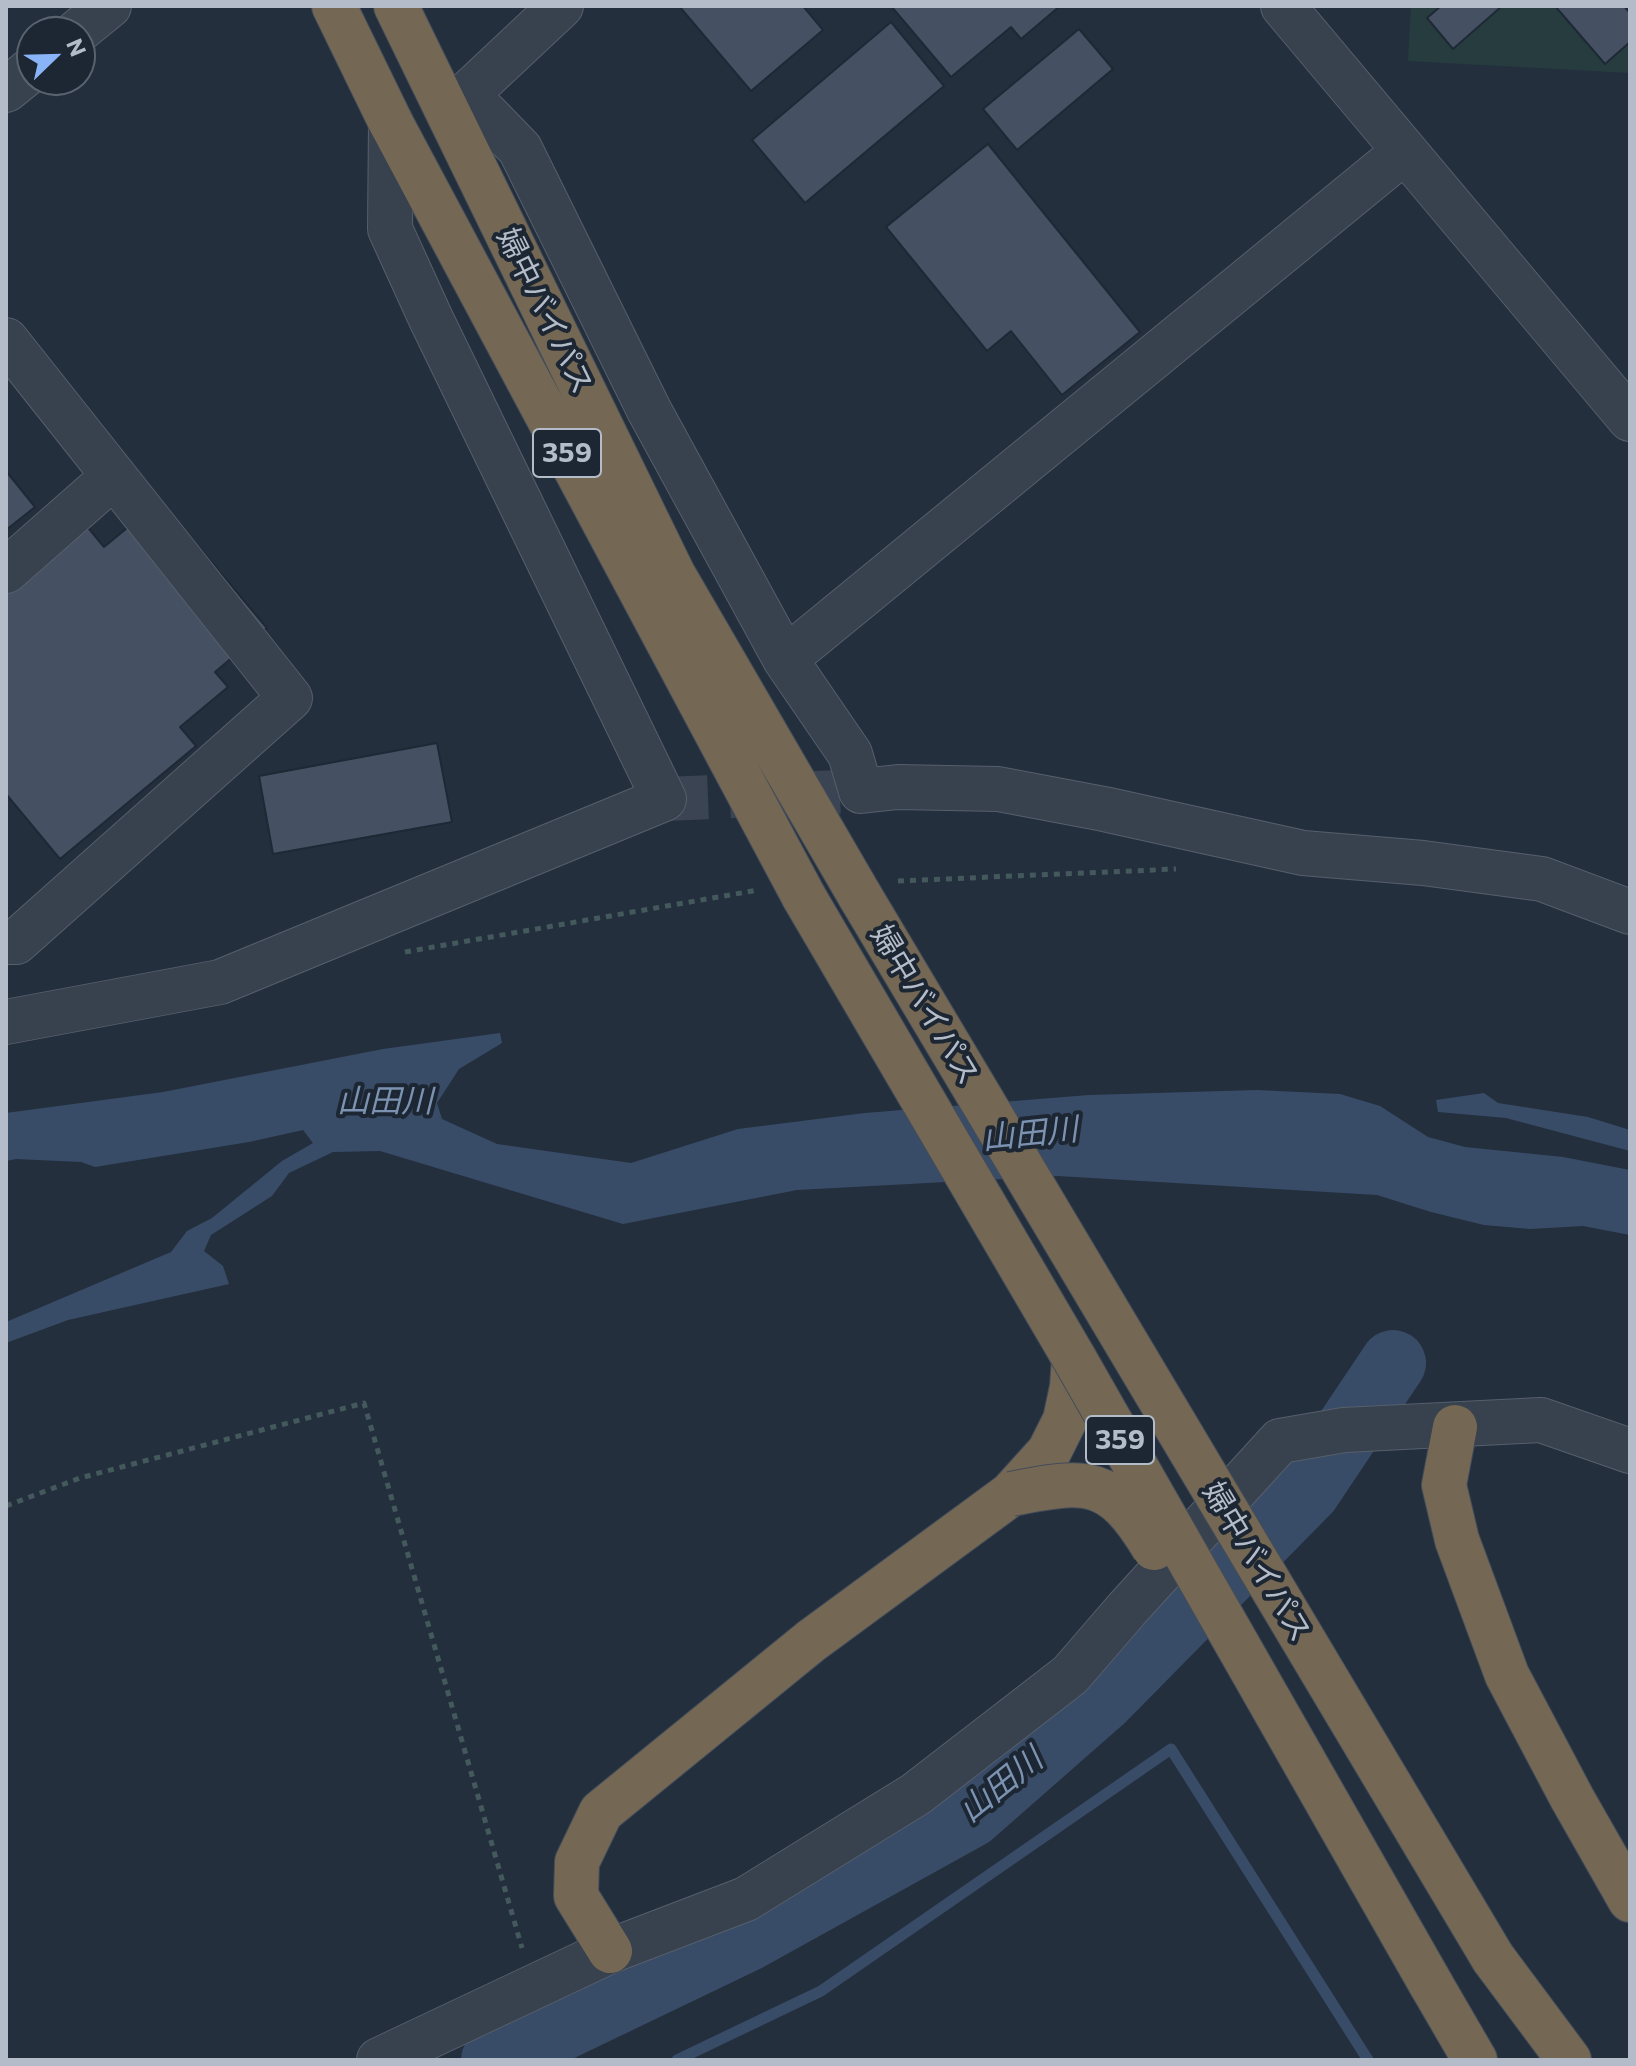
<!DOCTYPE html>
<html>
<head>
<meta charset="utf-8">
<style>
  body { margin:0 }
  #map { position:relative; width:1636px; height:2066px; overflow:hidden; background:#242f3e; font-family:Commissioner,sans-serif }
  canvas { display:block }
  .frame { position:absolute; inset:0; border:8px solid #b4bcc9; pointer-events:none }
  .north { position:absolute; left:16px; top:16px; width:80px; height:80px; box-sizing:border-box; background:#1d2633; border:2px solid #59626f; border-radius:50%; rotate:67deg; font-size:22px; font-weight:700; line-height:32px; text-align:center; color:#b4bcc9 }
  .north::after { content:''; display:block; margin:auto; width:28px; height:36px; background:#8ab4f8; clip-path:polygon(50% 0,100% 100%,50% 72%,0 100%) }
</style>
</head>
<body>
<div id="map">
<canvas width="1636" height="2066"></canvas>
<div class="frame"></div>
<div class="north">N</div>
</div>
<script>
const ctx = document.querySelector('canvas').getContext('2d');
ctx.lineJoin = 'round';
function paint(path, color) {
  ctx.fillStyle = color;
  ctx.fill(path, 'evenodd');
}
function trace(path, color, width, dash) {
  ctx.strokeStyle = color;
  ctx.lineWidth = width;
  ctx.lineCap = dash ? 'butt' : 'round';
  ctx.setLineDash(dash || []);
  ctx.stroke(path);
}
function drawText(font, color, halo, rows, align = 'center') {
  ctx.font = font + ' Commissioner,"Noto Sans JP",sans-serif';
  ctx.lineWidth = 8;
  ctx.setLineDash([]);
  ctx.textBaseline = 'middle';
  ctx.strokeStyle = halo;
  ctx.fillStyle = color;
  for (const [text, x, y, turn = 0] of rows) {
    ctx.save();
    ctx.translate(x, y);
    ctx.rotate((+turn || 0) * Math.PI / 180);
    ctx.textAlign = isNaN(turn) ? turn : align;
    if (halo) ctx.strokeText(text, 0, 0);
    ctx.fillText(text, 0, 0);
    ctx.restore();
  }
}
paint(new Path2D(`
  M1411 6H1630V73L1408 61Z`), '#263c3f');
paint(new Path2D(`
  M500 1033 502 1043 459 1069 437 1103 442 1119 497 1144 631 1163 738 1129 865 1113 1089 1095 1257 1090 1340 1094 1380 1106 1428 1137 1465 1147 1563 1157 1630 1170V1235L1583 1226 1530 1229 1484 1225 1431 1212 1377 1195 1058 1176 797 1190 623 1224 380 1151 333 1152 289 1173 272 1196 211 1235 204 1251 223 1266 229 1284 68 1320 6 1343V1322L171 1252 187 1231 212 1218 282 1161 313 1143 303 1130 249 1142 95 1167 81 1162 16 1159 6 1161V1113L163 1092 383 1049Z
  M1484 1093 1498 1103 1588 1117 1630 1130V1151L1506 1118 1438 1112 1436 1100Z`), '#394c67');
trace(new Path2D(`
  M677 2060 821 1991 1171 1749 1368 2060`), '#394c67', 11);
trace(new Path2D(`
  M494 2060 748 1938 970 1815 1101 1700 1308 1490 1393 1363`), '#394c67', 66);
const building = new Path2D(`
  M679 6H803L823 30 751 91Z
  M891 6H1060L1021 39 1011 27 951 77Z
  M1441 6H1502L1453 49 1427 18Z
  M1555 6H1624L1630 13V42L1605 64Z
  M891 22 944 86 805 203 752 140Z
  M1079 29 1113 69 1017 150 983 109Z
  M988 144 1140 332 1062 395 1011 331 987 351 886 227Z
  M6 471 35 507 6 530Z
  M160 501 267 628 215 672 228 687 180 727 196 746 60 859 6 794V590L85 524 104 547Z
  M437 743 452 822 273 854 259 776Z`);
paint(building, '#455162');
trace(building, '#1f2835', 2);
trace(new Path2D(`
  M664 799 861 791`), '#3a4453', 44, [44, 22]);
const minor = new Path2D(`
  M1283 6 1630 419
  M77 32 109 6
  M6 90 32 69
  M448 112 486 114 520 149 649 410 785 659 850 754 861 791 898 787 998 789 1104 809 1303 853 1423 863 1542 879 1630 912
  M448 112 561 6
  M6 340 290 698 16 942H6
  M6 571 114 476
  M785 659 1405 151
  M6 1022 220 982 664 799 431 319 390 229 391 123
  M379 2060 610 1951 746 1899 916 1794 1070 1675 1127 1609 1280 1441 1344 1430 1541 1420 1630 1451`);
const highway = new Path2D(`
  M334 6 391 123 804 897
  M396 6 673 574 860 896
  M1455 1427 1444 1485 1457 1540 1507 1675 1572 1798 1630 1900
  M610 1951 576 1896 577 1862 601 1812 811 1641 1011 1494 1049 1452 1065 1420 1072 1387 1074 1358
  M1493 1958 1569 2060
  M1432 1986 1475 2060`);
trace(minor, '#565f6c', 46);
trace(highway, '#434c59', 46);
trace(new Path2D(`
  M898 881 1176 869
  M405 952 758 890
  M6 1506 80 1478 364 1403 522 1948`), '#44595c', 5, [6, 6]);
trace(minor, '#38414e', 44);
trace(highway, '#746855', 44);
const highwayBridge = new Path2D(`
  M860 896 1493 1958
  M804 897 1074 1358 1432 1986
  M1011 1494C1087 1479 1111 1476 1154 1548`);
trace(highwayBridge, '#434c59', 46, []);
trace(highwayBridge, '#746855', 44);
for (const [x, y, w] of [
  [567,453,68],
  [1120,1440,68]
]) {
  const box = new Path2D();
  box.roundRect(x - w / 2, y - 24, w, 48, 6);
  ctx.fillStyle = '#1d2633';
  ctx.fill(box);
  trace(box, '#b4bcc9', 2);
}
drawText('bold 28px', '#b4bcc9', null, [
  ["359",567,453],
  ["359",1120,1440]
]);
drawText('30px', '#b4bcc9', '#1d2633', [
  ["婦中バイパス",545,311,64],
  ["婦中バイパス",925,1005,59],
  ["婦中バイパス",1257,1562,59]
]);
drawText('italic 32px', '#7c92b1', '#1d2633', [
  ["山田川",385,1101],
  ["山田川",1030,1134,-6],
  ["山田川",1001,1785,-39]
]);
</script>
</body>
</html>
